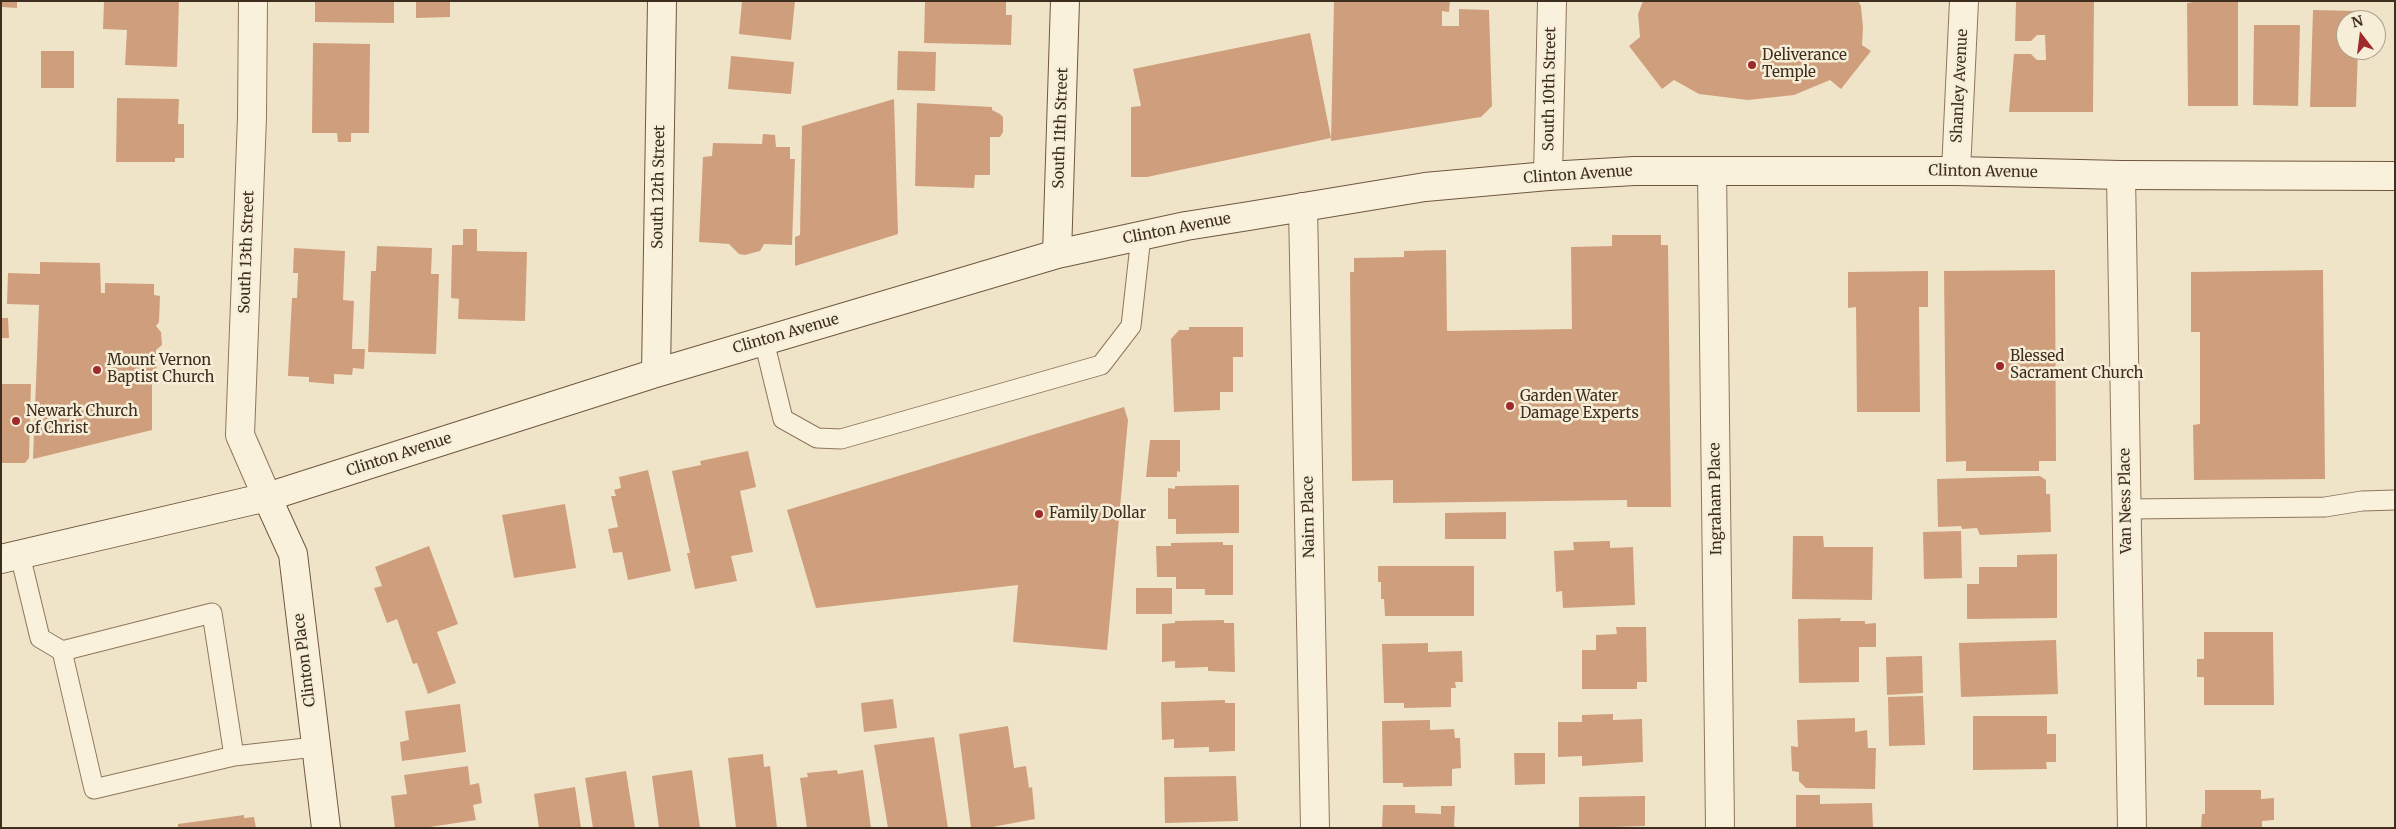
<!DOCTYPE html>
<html>
<head>
<meta charset="utf-8">
<style>
  body { margin:0 }
  #map { position:relative; width:2396px; height:829px; overflow:hidden; background:#f0e4c8; font-family:Merriweather,serif }
  canvas { display:block }
  .frame { position:absolute; inset:0; border:2px solid #3d2e20; pointer-events:none }
  .north { position:absolute; left:2336px; top:10px; width:50px; height:50px; box-sizing:border-box; background:#f7eed8; border:1px solid #ada18e; border-radius:50%; rotate:345deg; font-size:14px; font-weight:700; line-height:20px; text-align:center; color:#3d2e20 }
  .north::after { content:''; display:block; margin:auto; width:18px; height:22px; background:#9e2a2b; clip-path:polygon(50% 0,100% 100%,50% 72%,0 100%) }
</style>
</head>
<body>
<div id="map">
<canvas width="2396" height="829"></canvas>
<div class="frame"></div>
<div class="north">N</div>
</div>
<script>
const ctx = document.querySelector('canvas').getContext('2d');
ctx.lineJoin = 'round';
function paint(path, color) {
  ctx.fillStyle = color;
  ctx.fill(path, 'evenodd');
}
function trace(path, color, width, dash) {
  ctx.strokeStyle = color;
  ctx.lineWidth = width;
  ctx.lineCap = dash ? 'butt' : 'round';
  ctx.setLineDash(dash || []);
  ctx.stroke(path);
}
function drawText(font, color, halo, rows, align = 'center') {
  ctx.font = font + ' Merriweather,serif';
  ctx.lineWidth = 5;
  ctx.setLineDash([]);
  ctx.textBaseline = 'middle';
  ctx.strokeStyle = halo;
  ctx.fillStyle = color;
  for (const [text, x, y, turn = 0] of rows) {
    ctx.save();
    ctx.translate(x, y);
    ctx.rotate((+turn || 0) * Math.PI / 180);
    ctx.textAlign = isNaN(turn) ? turn : align;
    if (halo) ctx.strokeText(text, 0, 0);
    ctx.fillText(text, 0, 0);
    ctx.restore();
  }
}
paint(new Path2D(`
  M1 1H17V8L1 7Z
  M104 1H179L177 67 125 65 127 30 103 29Z
  M315 1H394V23L315 22Z
  M416 1H450V17L416 18Z
  M742 1H795L791 40 739 34Z
  M925 1H1006V15H1012L1011 45 924 43Z
  M1334 1H1450L1449 12 1442 11V26H1459V9L1489 10 1492 106 1481 117 1331 141Z
  M1643 1H1858L1861 6 1863 28 1862 45 1871 51 1841 89 1830 80 1794 95 1748 100 1699 94 1674 80 1662 89 1629 46 1640 37 1638 14Z
  M2016 1H2094L2093 112H2009L2014 54H2031L2037 60H2046L2045 35H2037L2031 41H2015Z
  M2201 1H2238V106H2188L2187 3Z
  M2313 10 2359 11V20H2346V50H2358L2356 107H2310Z
  M2254 25H2300L2298 106 2253 105Z
  M1310 33 1331 138 1147 177H1131V107L1141 106 1133 69Z
  M313 43 370 44 369 133H351V142H338L337 133H312Z
  M41 51H74V88H41Z
  M898 51 936 52 935 91 897 90Z
  M731 56 794 62 791 94 728 89Z
  M117 98 179 99 178 124H184V158H175V162H116Z
  M894 99 898 234 795 266V237L800 235 802 126Z
  M917 103 992 107V110L1000 114 1003 117V132L1000 137H990V175H975L974 188 915 186Z
  M763 134 775 135 776 147H790V159H795L792 245 764 244 760 251 745 255 739 254 729 244 699 242 703 157 712 156 713 143 762 144Z
  M463 229H477V251L527 252 525 321 458 319 459 299 451 298 452 245H463Z
  M1612 235H1661V245H1668L1671 507H1627V500L1393 503V480L1352 481 1350 272H1354V258L1404 257V251L1446 250 1447 331 1572 329 1571 247 1612 246Z
  M377 246 432 248 431 274H439L436 354 368 352 371 271H376Z
  M294 248 345 251 343 300 354 301 352 349H365L364 369 353 368 352 375 334 374V384L309 382V377L288 376 292 298H297L298 273H293Z
  M40 262 100 263 101 293H105V283L154 284V295L160 296 159 322 156 326 161 332 162 345 156 350 157 384H152V430L33 459 39 305 7 304 8 273 40 274Z
  M2055 270 2056 461H2039V471H1966V461L1946 462 1944 271Z
  M2323 270 2325 479 2194 480 2193 425 2200 424V332H2191V272Z
  M1928 271V307H1919L1920 412H1857L1856 307 1848 308V272Z
  M1 318H8L9 338H1Z
  M1189 327H1243V357H1233V392H1220V410L1174 412 1171 339 1179 330H1189Z
  M1 384H31L29 458 25 463H1Z
  M1124 407 1128 420 1107 650 1013 642 1018 585 816 608 787 510Z
  M1150 440H1180V472L1177 471V477H1146Z
  M748 451 756 487 740 491 753 552 731 556 737 581 695 589 687 553H690L672 471 701 465 700 461Z
  M648 470 671 571 628 580 622 552 613 553 608 529 618 527 611 496H616L614 490 621 488 619 477Z
  M2040 476 2046 480V494H2050L2051 532 1980 535 1977 528 1962 529 1961 526 1938 527 1937 479Z
  M1239 485V533L1176 534V519H1168V488L1175 489V486Z
  M565 504 576 568 514 578 502 515Z
  M1506 512V539H1445V513Z
  M1961 531 1962 578 1924 579 1923 532Z
  M1793 536H1823L1824 547H1873L1872 600 1792 599Z
  M1610 541V548L1633 547 1635 605 1563 608 1562 591 1556 592 1554 551 1574 550 1573 542Z
  M1223 542V545H1233V595H1205V589H1176V577H1157L1156 546H1171V543Z
  M429 546 458 624 437 632 456 683 428 694 417 663 413 664 397 619 387 623 374 588 382 586 375 567Z
  M2057 554V618L1967 619V584H1979V567H2017V555Z
  M1378 566H1474V616H1385L1384 599H1381V582H1378Z
  M1136 588H1172V614H1136Z
  M1841 618 1840 621H1865V624L1876 623V647H1859V682L1799 683 1798 619Z
  M1224 620V623H1234L1235 672 1208 671V667L1175 668V661L1162 662V624L1175 623V621Z
  M1616 627H1646L1647 682H1637V689H1582V650H1596V635L1617 634Z
  M2204 632H2273L2274 705H2204V677H2197V659H2204Z
  M2056 640 2058 694 1961 697 1959 643Z
  M1428 643V652L1462 651 1463 682H1455L1456 688H1451V707L1404 708V703H1384L1382 644Z
  M1922 656 1923 693 1887 695 1886 657Z
  M1923 696 1925 745 1889 746 1888 697Z
  M893 699 897 728 864 732 861 703Z
  M1225 700V703H1235V751L1209 752V747L1174 748V739L1162 740 1161 702Z
  M460 704 466 752 402 761 400 742 409 740 405 711Z
  M1613 714V720L1642 719 1643 762 1582 766V756L1558 757V722H1582V715Z
  M1973 716H2047V734H2056V762H2046L2047 769 1973 770Z
  M1855 718V732L1867 730 1868 748H1876L1875 789 1806 788 1799 781V772L1792 771 1791 746 1798 747 1797 720Z
  M1430 720V730L1454 729 1455 738H1460L1461 768 1452 769V786L1403 787V783H1383L1382 721Z
  M1008 726 1014 768 1026 766 1029 788 1032 787 1035 819 987 828H971L959 734Z
  M934 737 948 828H888L874 745Z
  M1514 753H1545V784L1515 785Z
  M763 754 764 767 770 766 777 828H736L728 758Z
  M468 766 470 785 479 783 482 803 473 805 476 820 423 828H395L391 796 407 794 404 775Z
  M692 770 700 828H659L652 776Z
  M837 770 838 774 863 770 871 828H807L800 778 808 777 807 773Z
  M626 771 635 828H593L585 778Z
  M1236 776 1238 821 1165 823 1164 777Z
  M575 787 581 828H539L534 794Z
  M2205 790H2261V799L2274 798V820L2262 821V828H2201L2202 814H2205Z
  M1796 795H1820V804L1872 803 1873 828H1796Z
  M1645 796V826L1579 828V797Z
  M1383 805H1415V813L1441 814V806H1455L1454 826 1457 828H1382Z
  M244 815V818L254 817 256 828H178V824Z`), '#cf9f7d');
const lane = new Path2D(`
  M764 341 783 419 817 438 841 439 1101 365 1131 326 1141 236
  M2127 509 2325 507 2362 501 2395 500
  M20 555 40 638 62 651
  M234 756 94 789 62 651 212 613 234 756 315 747`);
const street = new Path2D(`
  M253 1 252 117 240 435 267 497
  M1712 171 1720 828
  M1956 171 1964 1
  M2121 175 2132 828
  M1548 176 1552 1
  M1303 207 1315 828`);
const secondary = new Path2D(`
  M1057 254 1065 1
  M656 373 662 1
  M267 497 293 554 326 828
  M1 559 267 497 656 373 1057 254 1186 226 1249 216 1425 187 1548 176 1634 171H1956L2121 175 2395 176`);
trace(lane, '#8d765c', 21);
trace(street, '#8d765c', 30);
trace(secondary, '#6f573f', 30);
trace(lane, '#faf1dc', 19);
trace(street, '#faf1dc', 28);
trace(secondary, '#faf1dc', 28);
for (const [x, y, r, color] of [
  [1752,65,5,"#9e2a2b"],
  [2000,366,5,"#9e2a2b"],
  [97,370,5,"#9e2a2b"],
  [1510,406,5,"#9e2a2b"],
  [16,421,5,"#9e2a2b"],
  [1039,514,5,"#9e2a2b"]
]) {
  const dot = new Path2D();
  dot.arc(x, y, r, 0, 2 * Math.PI);
  ctx.fillStyle = color;
  ctx.fill(dot);
  trace(dot, '#f7eed8', 2);
}
drawText('15px', '#3d2e20', '#f7eed8', [
  ["Deliverance",1762,56],
  ["Temple",1762,73],
  ["Blessed",2010,357],
  ["Sacrament Church",2010,374],
  ["Mount Vernon",107,361],
  ["Baptist Church",107,378],
  ["Garden Water",1520,397],
  ["Damage Experts",1520,414],
  ["Newark Church",26,412],
  ["of Christ",26,429],
  ["Family Dollar",1049,514]
], 'left');
drawText('15px', '#3d2e20', '#f7eed8', [
  ["Shanley Avenue",1960,86,-87],
  ["South 10th Street",1550,89,-89],
  ["South 11th Street",1061,128,-88],
  ["Clinton Avenue",1983,172,1],
  ["Clinton Avenue",1578,175,-4],
  ["South 12th Street",659,187,-89],
  ["Clinton Avenue",1177,229,-11],
  ["South 13th Street",247,252,-88],
  ["Clinton Avenue",786,334,-16],
  ["Clinton Avenue",399,455,-18],
  ["Ingraham Place",1716,499,-91],
  ["Van Ness Place",2126,501,-91],
  ["Nairn Place",1309,517,-91],
  ["Clinton Place",305,660,-97]
]);
</script>
</body>
</html>
